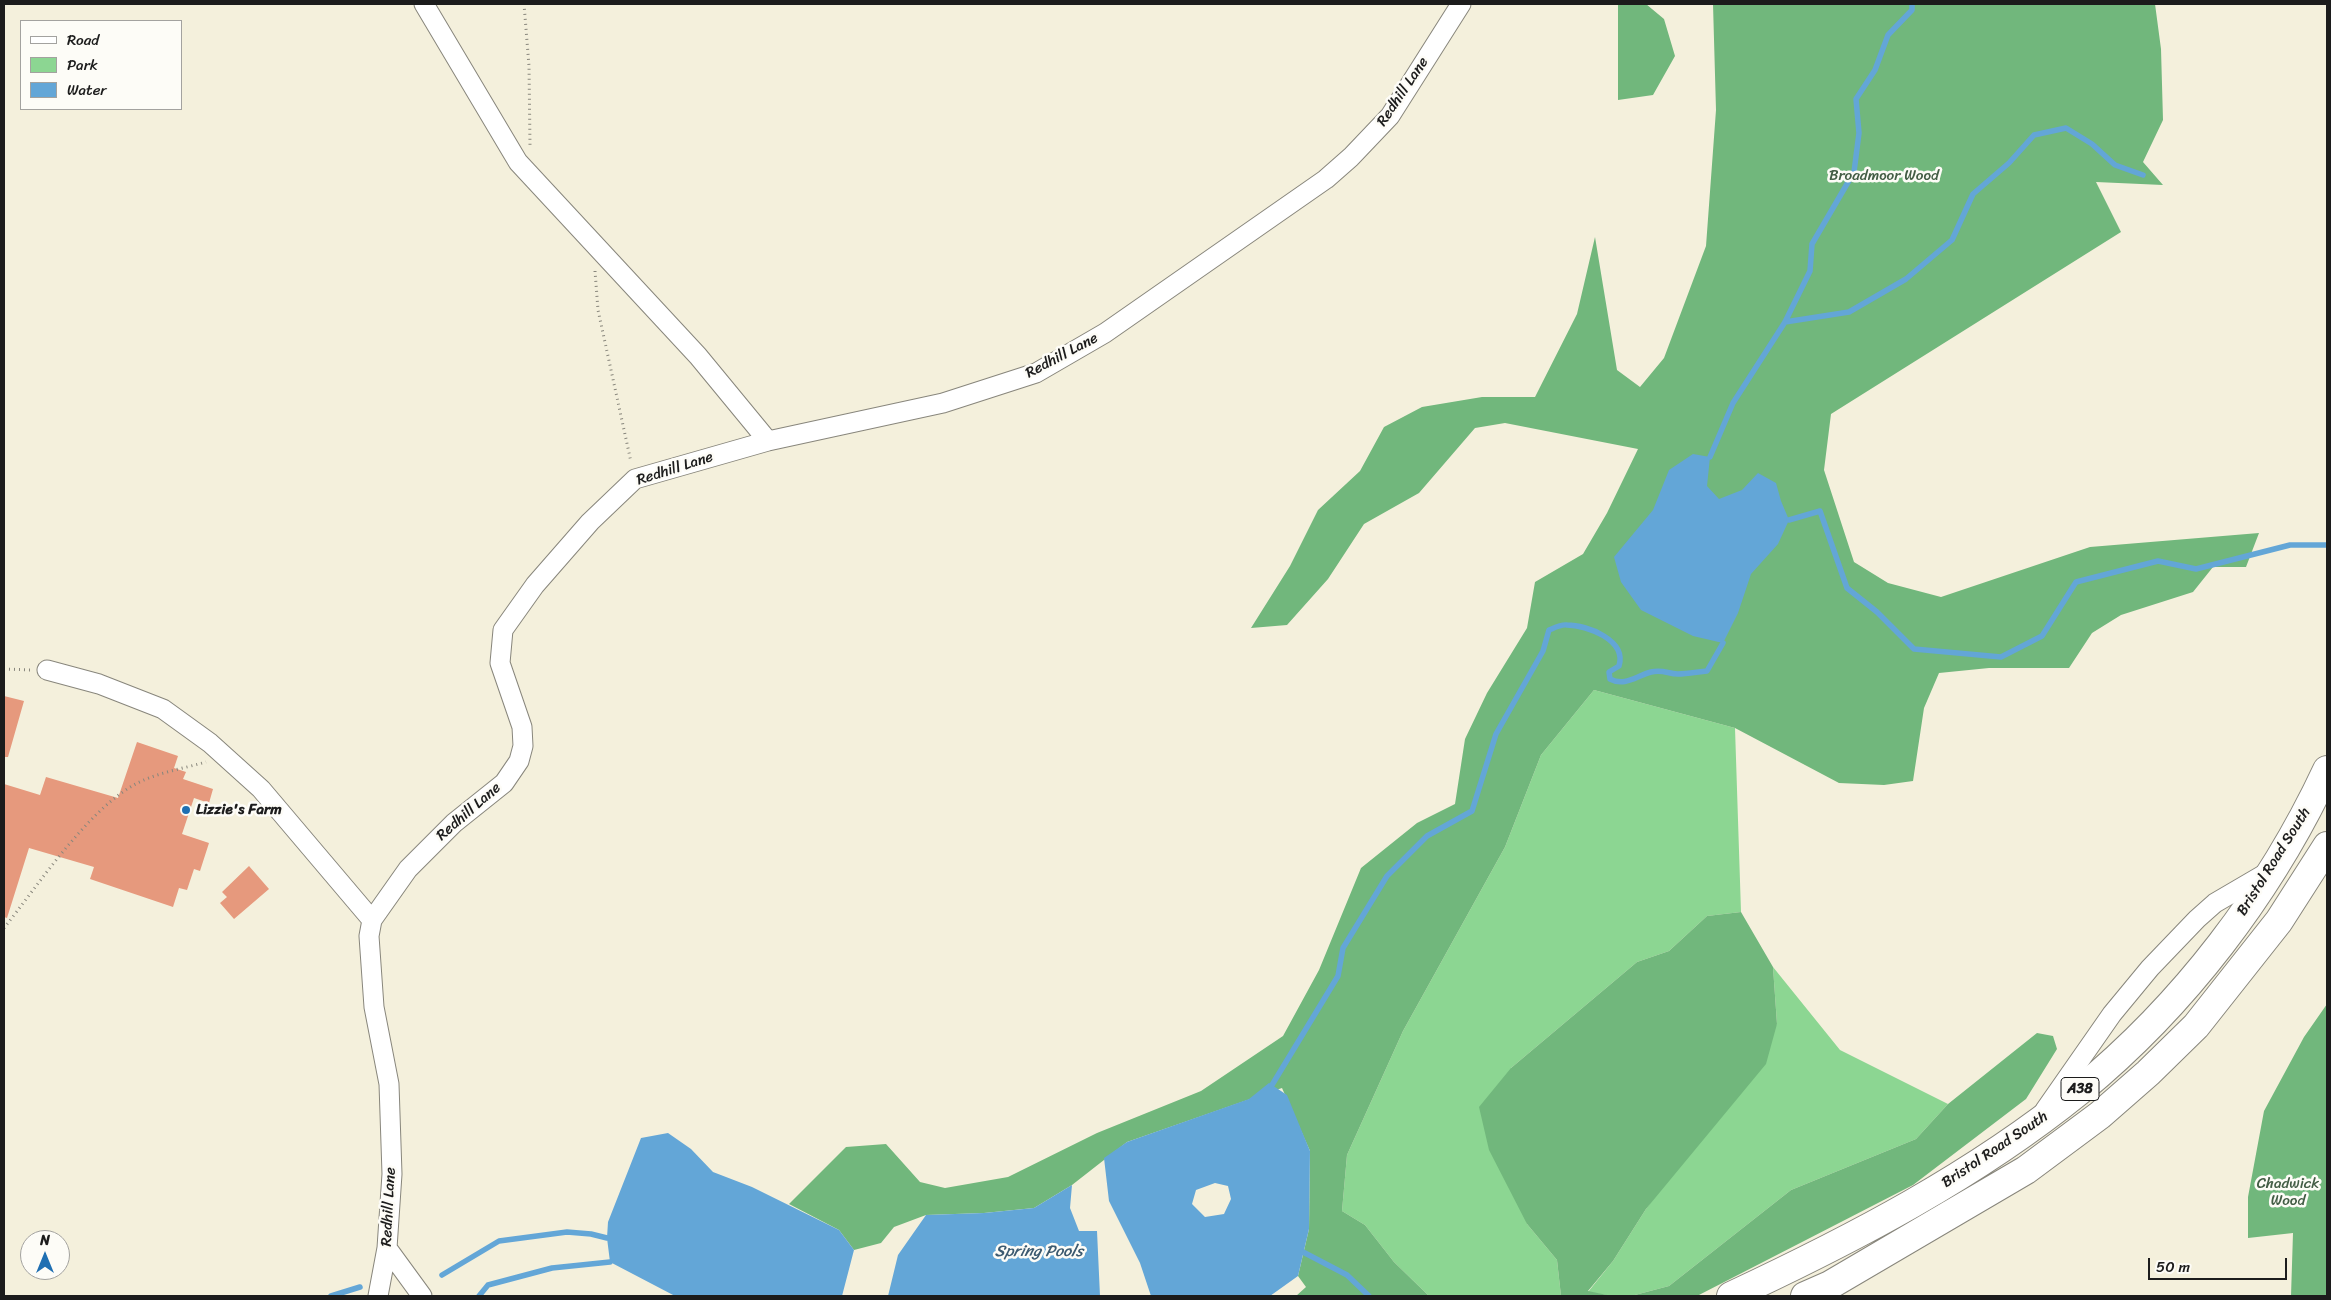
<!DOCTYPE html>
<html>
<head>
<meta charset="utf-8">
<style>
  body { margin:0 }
  #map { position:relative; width:2331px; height:1300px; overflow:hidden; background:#f4f0dc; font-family:Sriracha,sans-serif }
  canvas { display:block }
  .frame { position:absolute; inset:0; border:5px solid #1c1c1c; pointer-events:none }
  .legend { position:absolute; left:20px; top:20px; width:162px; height:90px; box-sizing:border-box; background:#fdfcf7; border:1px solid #a3a29f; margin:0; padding:6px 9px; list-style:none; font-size:15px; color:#1c1c1c }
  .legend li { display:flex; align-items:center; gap:10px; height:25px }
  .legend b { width:25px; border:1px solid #a3a29f }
  .north { position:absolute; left:20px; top:1230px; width:50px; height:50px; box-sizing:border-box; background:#fdfcf7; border:1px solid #a3a29f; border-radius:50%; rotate:0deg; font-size:14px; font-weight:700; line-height:20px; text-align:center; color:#1c1c1c }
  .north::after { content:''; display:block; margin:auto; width:18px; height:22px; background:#1f6fb2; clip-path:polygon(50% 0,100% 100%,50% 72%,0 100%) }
  .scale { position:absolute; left:2148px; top:1258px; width:139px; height:22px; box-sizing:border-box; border:2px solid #1c1c1c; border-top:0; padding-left:6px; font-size:15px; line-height:18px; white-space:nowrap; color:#1c1c1c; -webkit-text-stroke:4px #fdfcf7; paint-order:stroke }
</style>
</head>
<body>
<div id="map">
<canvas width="2331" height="1300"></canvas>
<div class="frame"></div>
<ul class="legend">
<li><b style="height:6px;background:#fff"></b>Road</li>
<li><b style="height:14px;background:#8cd692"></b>Park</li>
<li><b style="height:14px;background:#63a6d7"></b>Water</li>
</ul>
<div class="north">N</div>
<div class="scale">50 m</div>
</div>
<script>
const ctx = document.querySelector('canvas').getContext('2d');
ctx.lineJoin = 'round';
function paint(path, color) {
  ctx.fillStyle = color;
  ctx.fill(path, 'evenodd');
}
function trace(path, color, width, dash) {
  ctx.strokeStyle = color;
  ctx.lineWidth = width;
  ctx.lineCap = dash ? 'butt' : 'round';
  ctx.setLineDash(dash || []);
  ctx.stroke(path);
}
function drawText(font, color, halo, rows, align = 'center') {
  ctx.font = font + ' Sriracha,sans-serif';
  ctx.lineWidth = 5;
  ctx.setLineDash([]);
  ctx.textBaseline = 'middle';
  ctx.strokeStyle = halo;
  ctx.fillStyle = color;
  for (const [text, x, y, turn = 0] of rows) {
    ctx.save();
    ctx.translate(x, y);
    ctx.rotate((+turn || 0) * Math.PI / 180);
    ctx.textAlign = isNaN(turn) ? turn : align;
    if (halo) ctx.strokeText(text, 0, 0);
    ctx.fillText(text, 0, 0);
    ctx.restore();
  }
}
paint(new Path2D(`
  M1594 690 1735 728 1741 912 1707 916 1669 951 1637 962 1511 1068 1527 1224 1557 1260 1561 1296H1429L1394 1262 1365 1225 1342 1211 1347 1155 1403 1031 1505 847 1541 755Z
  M1773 967 1840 1050 1948 1104 1916 1139 1791 1190 1669 1286 1631 1296H1612L1588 1292 1613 1261 1646 1209 1777 1024Z`), '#8cd692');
paint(new Path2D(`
  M1618 4H1646L1664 19 1675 56 1653 95 1618 100Z
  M1713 4H2155L2161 49 2163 120 2143 162 2163 185 2096 182 2121 232 1831 414 1824 470 1854 562 1888 583 1941 597 2090 547 2259 533 2246 567H2213L2193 592 2121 615 2092 633 2069 668H1989L1939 673 1924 708 1913 781 1884 785 1839 783 1735 728 1594 690 1541 755 1505 847 1403 1031 1347 1155 1342 1211 1365 1225 1394 1262 1429 1296H1296L1306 1287 1298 1276 1309 1229 1310 1151 1282 1088 1127 1142 1072 1185 1034 1208 984 1213 926 1215 894 1227 881 1243 854 1250 839 1230 789 1204 846 1147 886 1144 920 1182 945 1188 1008 1177 1097 1133 1201 1091 1283 1036 1319 970 1361 868 1417 823 1455 804 1465 739 1487 693 1527 628 1535 582 1583 554 1607 513 1638 449 1505 423 1475 428 1419 493 1364 524 1328 579 1287 625 1251 628 1290 566 1318 510 1360 471 1384 427 1422 407 1482 397H1535L1577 314 1595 237 1617 370 1640 387 1664 358 1706 246 1716 110Z
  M1741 912 1773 967 1777 1024 1766 1064 1646 1209 1613 1261 1588 1291 1612 1296H1561L1557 1260 1527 1224 1489 1150 1479 1107 1511 1068 1637 962 1669 951 1707 916Z
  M2327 1004V1296H2291L2293 1233 2248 1238V1197L2264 1111 2304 1037Z
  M2037 1033 2053 1036 2057 1049 2026 1099 1913 1185 1697 1296H1631L1669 1286 1791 1190 1916 1139 1948 1104Z`), '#71b77c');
paint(new Path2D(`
  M1693 454 1710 457 1707 486 1719 499 1742 490 1758 473 1776 483 1781 501 1789 520 1778 544 1751 574 1738 613 1723 643 1693 636 1641 610 1621 582 1614 557 1653 510 1669 470Z
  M1269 1083 1287 1095 1310 1151 1309 1229 1298 1276 1270 1296H1151L1140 1263 1109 1201 1104 1158 1127 1142 1249 1099ZM1215 1183 1228 1186 1231 1199 1224 1214 1205 1217 1192 1204 1196 1190Z
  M668 1133 691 1149 713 1172 752 1187 839 1230 854 1250 842 1296H675L610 1262 607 1238 608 1222 641 1138Z
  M1072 1185 1070 1208 1079 1231H1097L1100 1296H888L898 1255 926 1215 984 1213 1034 1208Z`), '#63a6d7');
trace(new Path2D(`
  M1785 322 1849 312 1906 279 1952 240 1973 194 2009 163 2034 135 2066 128 2092 144 2115 165 2143 175
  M1710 457 1733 403 1785 322 1810 271 1812 244 1854 172 1859 133 1856 99 1875 70 1888 35 1912 10V4
  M1789 520 1820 511 1847 588 1877 612 1914 649 2001 657 2042 636 2076 582 2158 561 2196 569 2290 545H2327
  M1272 1085 1338 976 1343 948 1387 876 1427 836 1472 811 1496 734 1543 651 1549 630C1554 628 1561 624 1567 625 1587 625 1627 640 1619 666L1609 672 1610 679C1625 687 1636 676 1651 672 1663 669 1668 674 1678 674 1687 674 1697 672 1707 671L1723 643
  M1303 1252 1347 1275 1369 1296
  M442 1275 499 1241 567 1232 591 1234 607 1238
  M331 1296 360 1287
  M479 1296 488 1285 552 1268 610 1262`), '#63a6d7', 5.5);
paint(new Path2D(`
  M4 696 24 701 8 757H4Z
  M137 742 178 756 174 768 186 772 183 779 213 789 209 803 194 798 182 834 209 843 200 871 194 869 187 890 179 888 173 907 90 879 94 867 29 848 7 918 4 917V784L40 795 46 777 118 798Z
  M249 866 269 889 234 919 220 903 227 897 222 892Z`), '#e6997d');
const minor = new Path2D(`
  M424 4 518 162 698 356 768 441
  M47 670 99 684 163 709 210 743 261 789 372 920
  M2045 1110 2112 1014 2150 968 2197 919 2215 903 2268 872
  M387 1248 422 1296
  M378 1296 387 1248 392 1174 389 1084 374 1007 369 936 372 920 408 869 454 823 504 783 519 761 523 746 522 727 500 663 503 630 535 585 590 522 635 479 768 441 943 403 1036 373 1105 333 1326 179 1351 157 1390 116 1461 4`);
const highway = new Path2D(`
  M1731 1296C1853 1239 1974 1176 2079 1091 2184 1005 2270 892 2327 770
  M1805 1296 1830 1285 2026 1170 2100 1115 2148 1073 2196 1026 2279 921 2327 846`);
trace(minor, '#88867c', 21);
trace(highway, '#88867c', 30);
trace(new Path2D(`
  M524 4 529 66 530 145
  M595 271 598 310 631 462
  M4 669 31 670
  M4 928C39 884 85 814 132 786 154 773 182 769 206 762`), '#88867c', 3, [1, 4]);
trace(minor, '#fff', 19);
trace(highway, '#fff', 28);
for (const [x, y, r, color] of [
  [186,810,5,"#1f6fb2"]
]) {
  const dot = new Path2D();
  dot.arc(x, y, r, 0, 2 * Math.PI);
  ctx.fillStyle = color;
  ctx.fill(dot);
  trace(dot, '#fdfcf7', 2);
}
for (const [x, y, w] of [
  [2080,1089,38]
]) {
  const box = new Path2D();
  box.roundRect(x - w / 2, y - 11.5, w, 23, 4);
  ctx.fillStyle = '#fdfcf7';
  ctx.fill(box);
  trace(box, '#1c1c1c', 1);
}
drawText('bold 14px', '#1c1c1c', null, [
  ["A38",2080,1089]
]);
drawText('15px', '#1c1c1c', '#fdfcf7', [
  ["Redhill Lane",1403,92,-56],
  ["Redhill Lane",1062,356,-28],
  ["Redhill Lane",675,469,-18],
  ["Redhill Lane",469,812,-41],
  ["Bristol Road South",2274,862,-58],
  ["Bristol Road South",1995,1150,-34],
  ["Redhill Lane",389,1207,-87]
]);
drawText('15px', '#435d45', '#fdfcf7', [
  ["Broadmoor Wood",1884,176],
  ["Chadwick",2288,1184],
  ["Wood",2288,1201]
]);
drawText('bold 15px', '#1c1c1c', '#fdfcf7', [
  ["Lizzie's Farm",196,810]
], 'left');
drawText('italic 16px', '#3c5a70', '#fdfcf7', [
  ["Spring Pools",1039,1252]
]);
</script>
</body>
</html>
